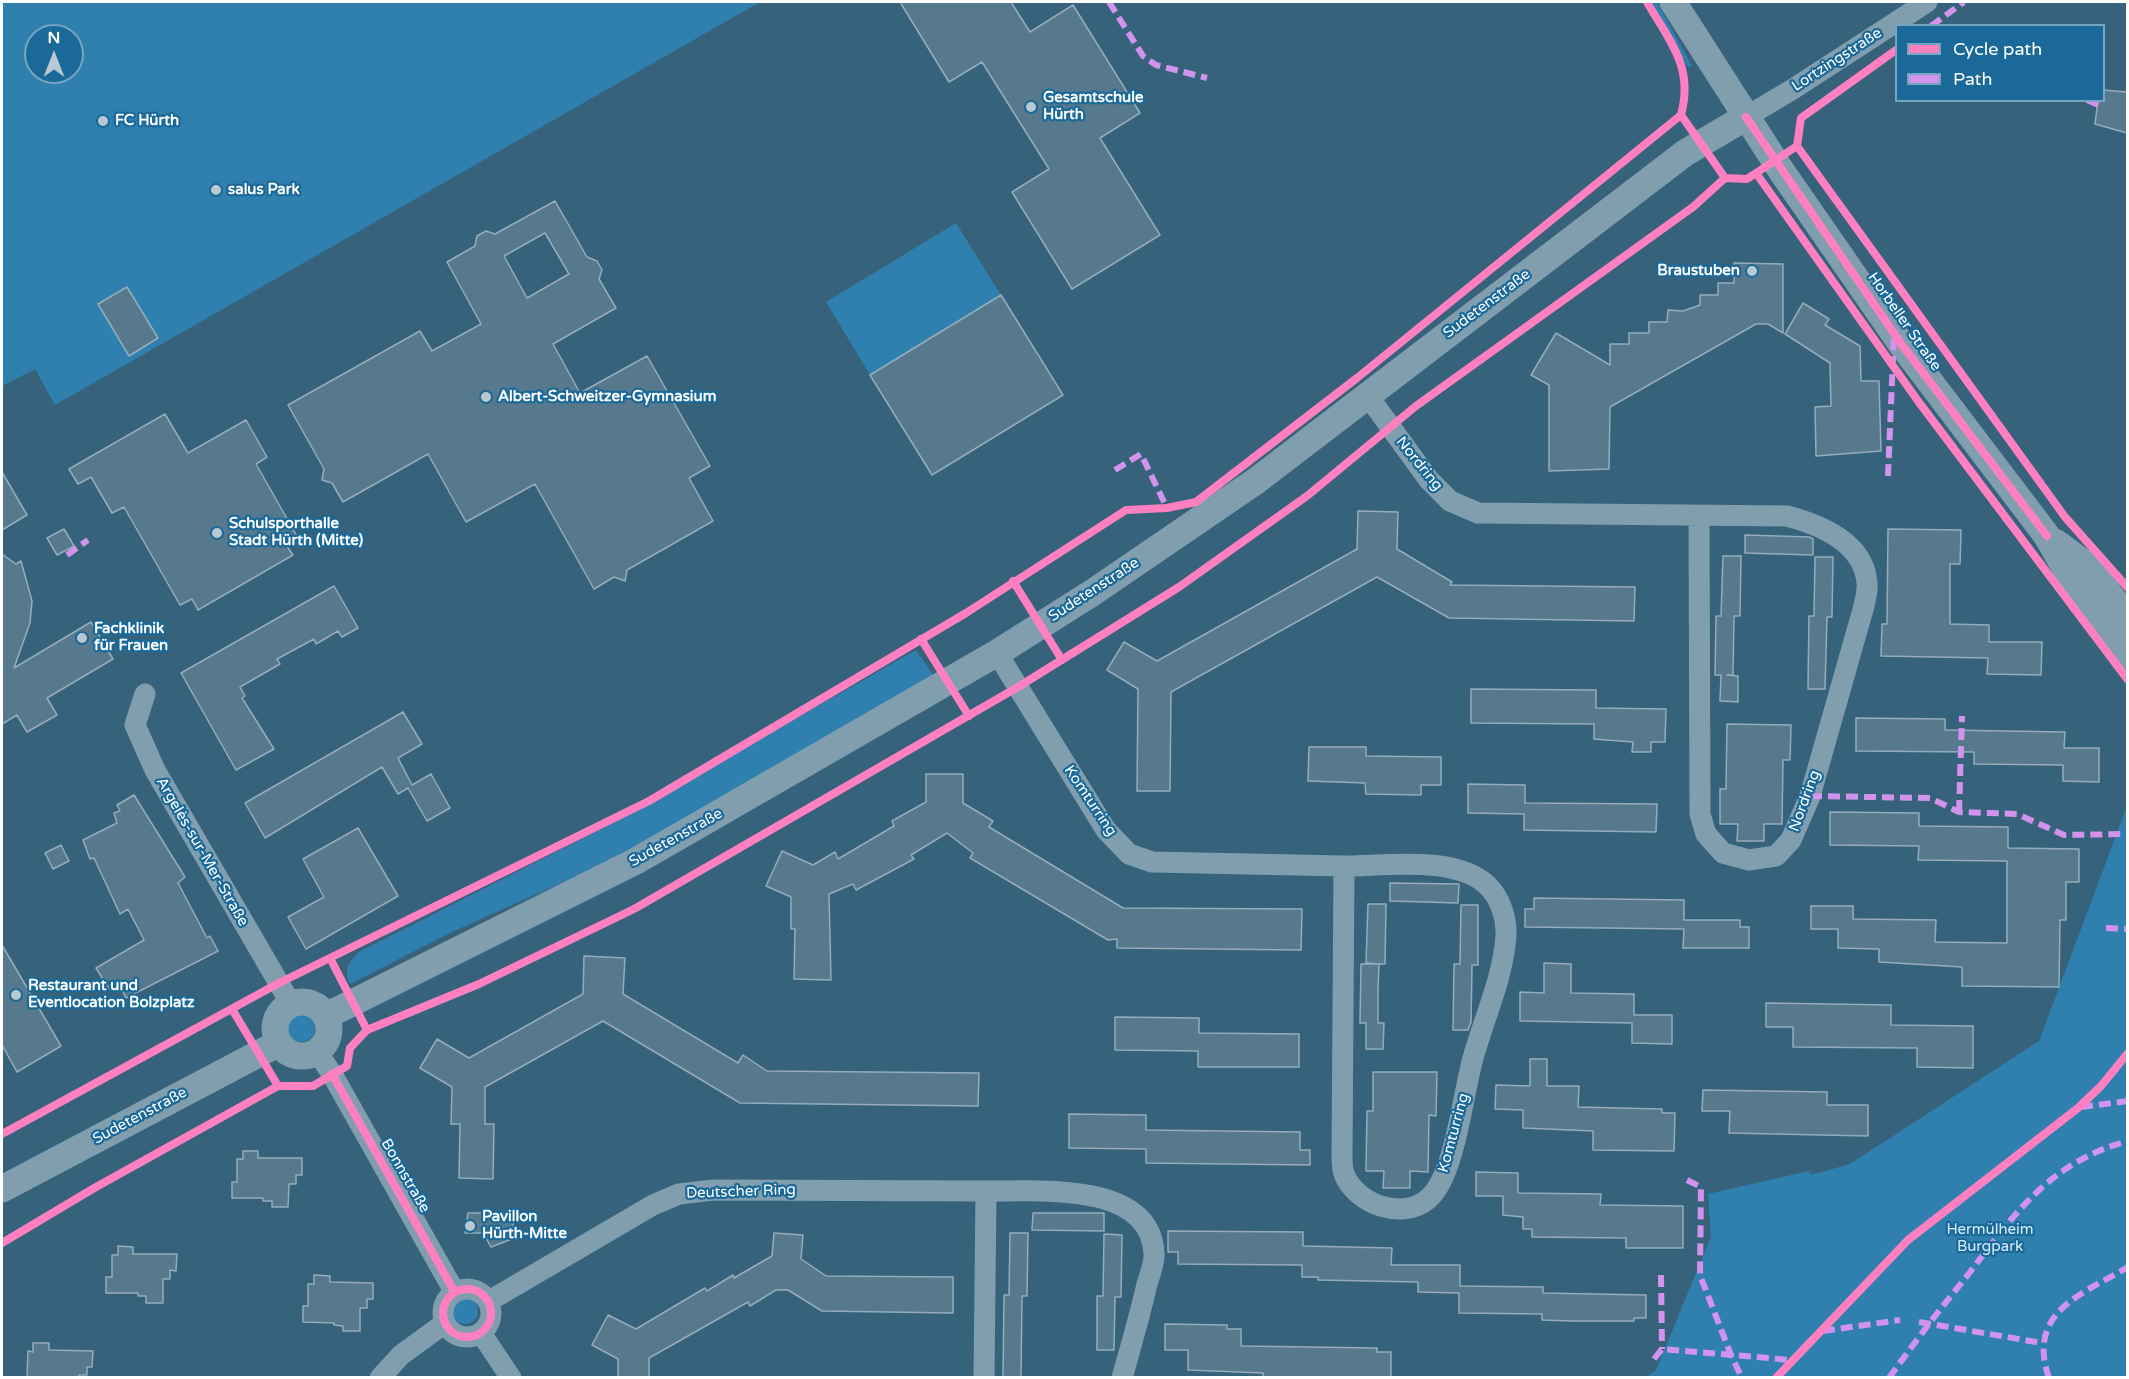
<!DOCTYPE html>
<html>
<head>
<meta charset="utf-8">
<style>
  body { margin:0 }
  #map { position:relative; width:2129px; height:1379px; overflow:hidden; background:#37627c; font-family:"Varela Round",sans-serif }
  canvas { display:block }
  .frame { position:absolute; inset:0; border:3px solid #fff; pointer-events:none }
  .legend { position:absolute; left:1895px; top:24px; width:210px; height:78px; box-sizing:border-box; background:#1a6999; border:2px solid #76a5c2; margin:0; padding:8px 10px; list-style:none; font-size:18px; color:#fff }
  .legend li { display:flex; align-items:center; gap:12px; height:30px }
  .legend b { width:30px; border:2px solid #76a5c2 }
  .north { position:absolute; left:24px; top:24px; width:60px; height:60px; box-sizing:border-box; background:#1a6999; border:2px solid #76a5c2; border-radius:50%; rotate:0deg; font-size:16px; font-weight:700; line-height:24px; text-align:center; color:#fff }
  .north::after { content:''; display:block; margin:auto; width:21px; height:27px; background:#b9c8d1; clip-path:polygon(50% 0,100% 100%,50% 72%,0 100%) }
</style>
</head>
<body>
<div id="map">
<canvas width="2129" height="1379"></canvas>
<div class="frame"></div>
<ul class="legend">
<li><b style="height:8px;background:#ff80c0"></b>Cycle path</li>
<li><b style="height:8px;background:#d193ec"></b>Path</li>
</ul>
<div class="north">N</div>
</div>
<script>
const ctx = document.querySelector('canvas').getContext('2d');
ctx.lineJoin = 'round';
function paint(path, color) {
  ctx.fillStyle = color;
  ctx.fill(path, 'evenodd');
}
function trace(path, color, width, dash) {
  ctx.strokeStyle = color;
  ctx.lineWidth = width;
  ctx.lineCap = dash ? 'butt' : 'round';
  ctx.setLineDash(dash || []);
  ctx.stroke(path);
}
function drawText(font, color, halo, rows, align = 'center') {
  ctx.font = font + ' "Varela Round",sans-serif';
  ctx.lineWidth = 4.5;
  ctx.setLineDash([]);
  ctx.textBaseline = 'middle';
  ctx.strokeStyle = halo;
  ctx.fillStyle = color;
  for (const [text, x, y, turn = 0] of rows) {
    ctx.save();
    ctx.translate(x, y);
    ctx.rotate((+turn || 0) * Math.PI / 180);
    ctx.textAlign = isNaN(turn) ? turn : align;
    if (halo) ctx.strokeText(text, 0, 0);
    ctx.fillText(text, 0, 0);
    ctx.restore();
  }
}
paint(new Path2D(`
  M2 2H760L55 405 35 369 2 386ZM36 36H72V72H36Z
  M1652 2H1657L1692 66 1688 67Z
  M956 223 1001 295 870 375 826 302Z
  M916 650 935 678 615 859 454 931 350 984C343 970 349 962 359 952L611 824Z
  M2127 806V1377H1646L1656 1370 1711 1237 1708 1194 1809 1171 1811 1175 1850 1164 2039 1041Z
  M287 1028a14 14 0 1 1 28 0a14 14 0 1 1-28 0Z
  M452 1311a13 13 0 1 1 26 0a13 13 0 1 1-26 0Z`), '#2f80ae');
const building = new Path2D(`
  M900 2H1011L1030 32 1073 5 1140 113 1100 138 1160 235 1072 289 1012 192 1049 169 982 62 949 82Z
  M2103 90 2127 92V133L2095 124 2098 100H2103Z
  M555 201 587 257 597 261 602 270 599 279 616 308 553 344 580 393 647 356 710 466 689 478 713 521 627 570 625 581 614 577 594 589 535 484 466 522 428 454 343 502 332 483 322 480 324 469 288 405 420 331 432 351 481 324 447 262 475 246 477 236 486 231 495 234ZM545 233 569 274 527 298 504 256Z
  M1734 263 1783 264V333L1768 324H1756L1610 407 1609 469 1549 471V385L1531 375 1556 333 1610 365V344H1629V333H1649V322H1667L1668 310 1683 311 1700 305V295H1718V283H1734Z
  M127 287 158 338 129 356 98 304Z
  M1001 295 1063 395 932 475 870 375Z
  M1803 303 1829 319 1825 325 1860 346 1861 381H1879L1881 451 1816 456 1815 407 1831 406 1830 363 1785 334Z
  M165 414 188 453 246 420 267 457 256 464 298 538 286 545 293 555 198 610 192 599 180 605 124 507 112 513 91 477 78 484 69 469Z
  M2 472 27 515 2 530Z
  M1358 511 1398 512 1397 549 1452 582 1450 585 1635 587 1634 621 1449 618 1377 577 1171 692 1170 791H1137L1138 689 1107 670 1124 642 1157 661 1357 549Z
  M64 529 74 546 57 555 47 538Z
  M1888 529 1961 530 1960 564H1950V624L1989 625V642H2042L2041 675 1987 674 1988 658 1881 656 1882 624H1887Z
  M1745 535 1809 537 1813 539V555L1745 553Z
  M2 554 16 564 21 561 32 601 30 623 14 668 91 622 113 659 47 698 57 715 27 732 17 715 2 724Z
  M1723 556H1741L1740 616H1734L1733 675H1727L1738 676V702L1720 701 1721 675H1715L1716 616H1721Z
  M1815 557H1833L1832 617H1827L1825 689H1808L1809 616H1814Z
  M334 586 358 628 342 637 338 631 316 644 314 639 277 659 280 664 240 687 245 696 242 698 274 749 236 770 181 673Z
  M1471 689 1596 690V708L1666 709 1665 742H1651V752H1632L1633 742 1594 739V724L1471 723Z
  M403 712 422 744 398 758 412 785 431 774 450 808 427 821 408 788 398 794 382 767 265 838 245 803Z
  M1856 718 1945 719V730L2065 732 2064 748H2099V782L2063 781V765L1974 764V752L1856 751Z
  M1727 724 1791 725 1790 760H1783L1782 824H1764V841H1737L1738 824H1720V789H1726Z
  M1309 747H1366V756L1441 757V785H1421V795L1366 794 1365 783 1308 781Z
  M926 774H963V803L993 821 989 827 1123 908 1302 909 1301 950 1117 948V939L1108 940 970 858 973 853 947 833 911 855 914 859 856 890 853 884 829 894 831 980 794 979 795 929H791V897L766 886 782 851 813 865 835 852 838 859 894 826 892 821 926 802Z
  M1468 784 1525 785V803L1657 804 1656 832 1524 830V814L1468 813Z
  M134 795 185 877 178 883 207 938 210 936 218 951 126 998 119 984 109 989 96 968 144 940 128 909 120 914 94 858 90 859 83 840 117 823 114 813 120 811 117 805Z
  M1830 812 1919 813V826L2008 827V848L2079 849V882H2066V920H2060L2059 987 1962 986V967L1879 962V949L1838 948V929H1811V906H1853V919L1936 920 1935 942 2007 943V861L1918 860 1919 846 1830 845Z
  M358 828 398 896 306 949 288 917 324 897 303 859Z
  M61 845 69 861 53 869 45 853Z
  M1390 883 1459 884 1458 903 1390 901Z
  M1534 898 1684 900V920H1740V927H1749V948H1683L1684 929 1525 927V909H1534Z
  M1368 904H1386L1385 964H1379L1378 990V1023H1384L1383 1049H1366V1023H1360L1361 964H1379L1366 963Z
  M1461 905H1478V965H1472L1471 1022 1468 1030H1453L1454 964H1460Z
  M2 945 61 1046 17 1072 2 1045Z
  M584 956 625 958 623 994 738 1063 743 1055 767 1071 979 1073 978 1106 740 1103 603 1021 485 1087V1124H494L493 1179 459 1178 460 1124H451L452 1087 420 1068 437 1039 469 1058 583 994Z
  M1544 963 1571 964V993L1634 994V1015H1672V1044L1632 1043V1023L1520 1021V992L1544 993Z
  M1766 1003 1891 1005V1025L1973 1026V1068L1917 1067V1048L1793 1047V1027H1766Z
  M1115 1017 1199 1018V1033L1299 1034V1067H1198V1051L1115 1050Z
  M1530 1059H1547V1086H1579L1578 1107 1662 1109V1113H1675L1674 1151 1593 1150V1131L1523 1128V1110L1495 1109 1496 1085 1530 1086Z
  M1373 1072H1437L1436 1116 1429 1115 1428 1172 1410 1171V1188H1383L1384 1171H1366L1367 1111H1373Z
  M1703 1090 1827 1092V1105H1868V1136L1729 1133 1730 1111H1702Z
  M1069 1114 1146 1115V1130L1300 1132V1150H1310V1165L1146 1163V1149L1069 1148Z
  M243 1151H258V1158H302V1175H296V1184H289L288 1207H272V1201H263V1198H232V1182H237V1159H243Z
  M1476 1172 1518 1173V1193L1601 1194 1600 1205 1683 1206V1248H1626V1238L1532 1237V1229H1523V1217L1503 1215V1196H1476Z
  M468 1213H514L512 1239 491 1247 483 1233H465Z
  M1033 1213H1104V1231L1032 1230Z
  M1168 1231 1303 1232V1246L1392 1248 1391 1265H1460V1286L1543 1287V1293L1646 1295V1318H1634V1321H1572L1542 1320V1314L1459 1313V1293L1418 1292V1282L1318 1280V1277H1302V1265L1178 1264V1252H1168Z
  M774 1233 803 1235 801 1259 826 1276 953 1277V1313L822 1311 788 1290H776L750 1306 748 1302 649 1358V1377H618V1359L592 1345 608 1315 636 1329 705 1288 707 1291 733 1275 734 1278 772 1256Z
  M1010 1233H1028L1027 1296H1022L1021 1377H1003L1004 1295H1009Z
  M1104 1234 1122 1235 1121 1297H1115L1114 1350H1097V1296H1103Z
  M118 1246 133 1247V1254H177L176 1271 170 1270V1279H163V1303H146V1296H138V1293H106V1277H112V1255H118Z
  M314 1275 330 1276V1282L373 1283V1299H367V1308H360V1331H343V1326L334 1325V1323L303 1322V1306H308V1284H314Z
  M1165 1324 1227 1325V1329H1241V1346L1377 1348V1352H1391V1377H1263V1373L1188 1370V1350H1165Z
  M33 1343H49V1350L93 1351 92 1367H87V1375H79V1377H27L28 1351 33 1352Z`);
paint(building, '#57798d');
trace(building, '#95adbb', 1.5);
trace(new Path2D(`
  M1746 117 1793 89 1927 2
  M1368 396 1429 480 1450 501 1478 513 1787 516C1821 525 1864 543 1867 583 1868 591 1865 599 1864 606L1810 796 1791 840 1776 856 1749 860 1723 853 1706 834 1700 814 1699 515
  M997 653 1106 830 1129 854 1152 862 1344 866
  M145 694 135 725 155 770 291 1004
  M1344 866C1385 866 1457 855 1488 886 1500 898 1507 918 1506 936 1503 978 1484 1018 1473 1058 1463 1093 1455 1177 1428 1199 1402 1221 1356 1204 1344 1174 1342 1168 1342 1161 1342 1156Z
  M317 1052 332 1074 454 1291
  M443 1313a24 24 0 1 1 48 0a24 24 0 1 1-48 0Z
  M489 1301 653 1205 679 1194 714 1190 986 1191
  M481 1333 511 1378
  M380 1378 401 1355 445 1323
  M984 1378 986 1191C1036 1192 1150 1180 1154 1253 1155 1262 1150 1274 1147 1284 1140 1315 1131 1346 1122 1378`), '#819eaf', 21);
trace(new Path2D(`
  M1673 2 1780 169 1902 345 2047 536 2073 582 2128 657
  M2055 542 2089 567 2128 619
  M275 1029a27 27 0 1 1 54 0a27 27 0 1 1-54 0Z
  M326 1016 636 861 997 653 1092 593 1256 481 1685 153 1746 117
  M2 1189 279 1043`), '#819eaf', 27);
trace(new Path2D(`
  M1109 2 1143 56 1156 65 1207 78
  M1931 26 1964 2
  M2087 100 2103 107
  M1115 470 1141 454 1167 508
  M1888 476 1894 334
  M67 555 88 540
  M1810 796 1930 798 1959 812 2017 814 2064 835 2128 834
  M1959 812 1962 716
  M2106 928 2128 929
  M2081 1107 2128 1101
  M1687 1180 1701 1187 1700 1275 1731 1355 1742 1378
  M1661 1275 1662 1349
  M1919 1322 2042 1343
  M1823 1331 1900 1320
  M1654 1359 1662 1349 1791 1360
  M1889 1378C1914 1343 1940 1309 1967 1276 2013 1216 2049 1162 2128 1141
  M2049 1378C2026 1312 2081 1295 2128 1267`), '#d193ec', 6, [12, 6]);
trace(new Path2D(`
  M1681 115 1725 178
  M1746 117 1902 345 2047 536
  M1797 146 2065 517 2128 588
  M1756 173 1918 401 2128 680
  M1013 581 1062 660
  M921 639 969 716
  M330 958 367 1030
  M232 1009 278 1086
  M332 1074 454 1291
  M2 1134 279 983 649 801 966 613 1126 510 1167 508 1196 502 1357 378 1681 115C1694 67 1670 42 1647 2
  M2 1243 96 1187 278 1086H313L347 1066 350 1048 367 1030 479 984 634 909 1018 687 1179 587 1307 496 1416 406 1693 207 1725 178 1747 179 1797 146 1801 118 1896 50
  M443 1313a24 24 0 1 1 48 0a24 24 0 1 1-48 0Z
  M1776 1378 1908 1240 2078 1108 2101 1086 2128 1053`), '#ff80c0', 8);
for (const [x, y, r, color] of [
  [1031,107,6,"#b9c8d1"],
  [103,121,6,"#b9c8d1"],
  [216,190,6,"#b9c8d1"],
  [1752,271,6,"#b9c8d1"],
  [486,397,6,"#b9c8d1"],
  [217,533,6,"#b9c8d1"],
  [82,638,6,"#b9c8d1"],
  [16,995,6,"#b9c8d1"],
  [470,1226,6,"#b9c8d1"]
]) {
  const dot = new Path2D();
  dot.arc(x, y, r, 0, 2 * Math.PI);
  ctx.fillStyle = color;
  ctx.fill(dot);
  trace(dot, '#1a6999', 2);
}
drawText('15px', '#fff', '#1a6999', [
  ["Lortzingstraße",1837,60,-33],
  ["Sudetenstraße",1487,304,-37],
  ["Horbeller Straße",1904,322,55],
  ["Nordring",1419,464,51],
  ["Sudetenstraße",1094,590,-33],
  ["Komturring",1090,801,56],
  ["Nordring",1805,801,-70],
  ["Sudetenstraße",676,838,-29],
  ["Argelès-sur-Mer-Straße",202,852,60],
  ["Sudetenstraße",140,1116,-28],
  ["Komturring",1454,1133,-75],
  ["Bonnstraße",405,1176,60],
  ["Deutscher Ring",741,1192,-2]
]);
drawText('bold 15px', '#fff', '#1a6999', [
  ["Gesamtschule",1043,98],
  ["Hürth",1043,115],
  ["FC Hürth",115,121],
  ["salus Park",228,190],
  ["Braustuben",1740,271,"right"],
  ["Albert-Schweitzer-Gymnasium",498,397],
  ["Schulsporthalle",229,524],
  ["Stadt Hürth (Mitte)",229,541],
  ["Fachklinik",94,629],
  ["für Frauen",94,646],
  ["Restaurant und",28,986],
  ["Eventlocation Bolzplatz",28,1003],
  ["Pavillon",482,1217],
  ["Hürth-Mitte",482,1234]
], 'left');
drawText('15px', '#d6eefb', '#1a6999', [
  ["Hermülheim",1990,1230],
  ["Burgpark",1990,1247]
]);
</script>
</body>
</html>
